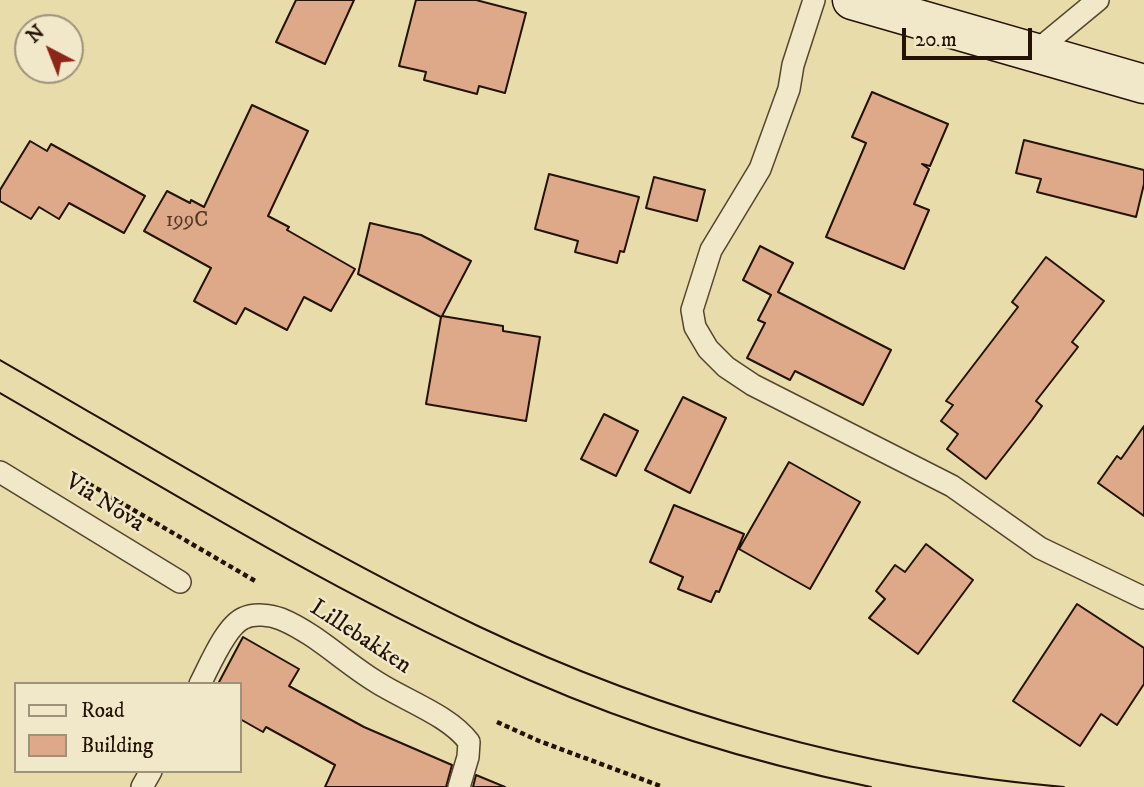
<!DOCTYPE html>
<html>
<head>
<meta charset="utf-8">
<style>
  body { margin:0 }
  #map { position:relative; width:1144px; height:787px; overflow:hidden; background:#e8dcab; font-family:"IM FELL DW Pica",serif }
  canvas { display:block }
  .legend { position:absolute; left:14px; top:682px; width:228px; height:91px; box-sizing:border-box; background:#f0e8c8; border:2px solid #9e937a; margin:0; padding:9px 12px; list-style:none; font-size:21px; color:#241305 }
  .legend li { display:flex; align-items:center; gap:14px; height:35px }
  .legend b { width:35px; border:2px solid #9e937a }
  .north { position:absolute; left:14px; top:14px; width:70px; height:70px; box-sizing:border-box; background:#f0e8c8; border:2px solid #9e937a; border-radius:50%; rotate:318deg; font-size:19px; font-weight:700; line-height:28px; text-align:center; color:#241305 }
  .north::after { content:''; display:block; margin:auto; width:24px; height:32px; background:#8f2418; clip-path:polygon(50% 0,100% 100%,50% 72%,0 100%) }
  .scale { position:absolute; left:902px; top:28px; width:130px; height:32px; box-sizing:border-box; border:4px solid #241305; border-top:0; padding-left:9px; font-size:21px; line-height:24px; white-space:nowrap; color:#241305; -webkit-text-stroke:5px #f0e8c8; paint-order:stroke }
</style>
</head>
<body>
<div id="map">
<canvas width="1144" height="787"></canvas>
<ul class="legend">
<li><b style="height:9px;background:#f0e8c8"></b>Road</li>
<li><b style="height:19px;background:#dda988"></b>Building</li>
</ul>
<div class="north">N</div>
<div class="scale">20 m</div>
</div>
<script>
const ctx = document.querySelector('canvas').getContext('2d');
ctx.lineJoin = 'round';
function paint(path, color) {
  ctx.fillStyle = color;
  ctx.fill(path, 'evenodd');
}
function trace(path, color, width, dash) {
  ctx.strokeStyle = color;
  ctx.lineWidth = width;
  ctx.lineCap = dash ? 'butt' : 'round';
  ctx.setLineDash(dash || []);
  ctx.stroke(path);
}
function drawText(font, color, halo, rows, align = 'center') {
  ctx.font = font + ' "IM FELL DW Pica",serif';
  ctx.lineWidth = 5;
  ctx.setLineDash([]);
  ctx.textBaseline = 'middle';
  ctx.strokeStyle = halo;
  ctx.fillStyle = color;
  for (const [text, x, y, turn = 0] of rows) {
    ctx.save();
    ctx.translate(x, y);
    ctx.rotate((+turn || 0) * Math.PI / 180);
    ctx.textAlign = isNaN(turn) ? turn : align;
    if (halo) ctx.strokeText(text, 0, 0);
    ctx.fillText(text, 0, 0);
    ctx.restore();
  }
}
const building = new Path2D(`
  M296 0H354L325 64 276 42Z
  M416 0H476L526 13 505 93 479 86 477 94 424 80 426 72 399 66Z
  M872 92 948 124 930 166 922 164 929 169 914 204 929 210 904 269 826 237 866 143 852 137Z
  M252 105 308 131 268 216 289 227 287 230 355 269 331 311 304 297 287 330 245 308 236 324 194 301 211 268 144 231 167 191 190 203 191 200 204 207Z
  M1024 140 1144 170V184L1136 217 1037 192 1041 179 1016 173Z
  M30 141 47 151 51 144 145 196 124 233 69 203 59 219 39 207 31 219 0 201V190Z
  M549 174 639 197 624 252 620 251 617 263 575 252 578 241 535 229Z
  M654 177 705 190 697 221 646 208Z
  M370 223 421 235 471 261 442 316 503 326V331L540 337 526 421 426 404 441 317 358 274Z
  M760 246 793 263 778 292 891 350 863 405 795 371 790 380 747 358 765 323 758 320 771 295 743 280Z
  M1046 257 1104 301 1072 342 1078 347 1036 401 1042 406 1032 420 986 479 947 449 958 434 941 421 953 405 946 401 1018 307 1012 302Z
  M683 397 726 418 690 493 645 470Z
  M604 414 638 431 616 476 581 459Z
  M1144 426V516L1098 483 1117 456 1121 459Z
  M789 462 860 502 810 589 739 549Z
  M674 505 744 534 719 592 716 591 711 602 678 589 683 577 650 562Z
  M926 544 973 580 918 654 869 618 885 599 876 591 895 565 905 572Z
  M1077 604 1144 648V684L1117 725 1101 714 1080 746 1013 701Z
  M243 637 299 669 289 686 364 727 452 765 446 787H325L335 765 266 727 263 732 240 719V684H218Z
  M476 775 505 787H473Z`);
paint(building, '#dda988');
trace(building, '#241305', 2);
const lane = new Path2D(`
  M814 0 793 65 789 89 760 169 711 250 692 310 695 327 708 349 726 367 753 385 952 486 1040 548 1144 598
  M1035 52 1098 0
  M0 472 180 582
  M200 684C209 667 226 625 244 618 254 613 271 615 281 619 315 633 344 662 375 681 404 700 449 715 469 742L468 757 459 787
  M142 787 151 771`);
const secondary = new Path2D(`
  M852 0 1144 84`);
trace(lane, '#55452e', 24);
trace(secondary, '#241305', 41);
trace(new Path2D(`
  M89 484 257 582
  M497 722 539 741 663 787`), '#241305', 4.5, [5, 3.5]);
trace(lane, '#f0e8c8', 21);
trace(secondary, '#f0e8c8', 38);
trace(new Path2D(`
  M0 360C158 451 314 547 478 626 661 713 862 770 1064 787
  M0 393C173 493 345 600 529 680 639 728 754 763 871 787`), '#241305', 2);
drawText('21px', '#523826', null, [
  ["199C",187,222]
]);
drawText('24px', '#241305', '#f0e8c8', [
  ["Via Nova",104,504,32],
  ["Lillebakken",360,638,33]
]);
</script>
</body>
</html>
